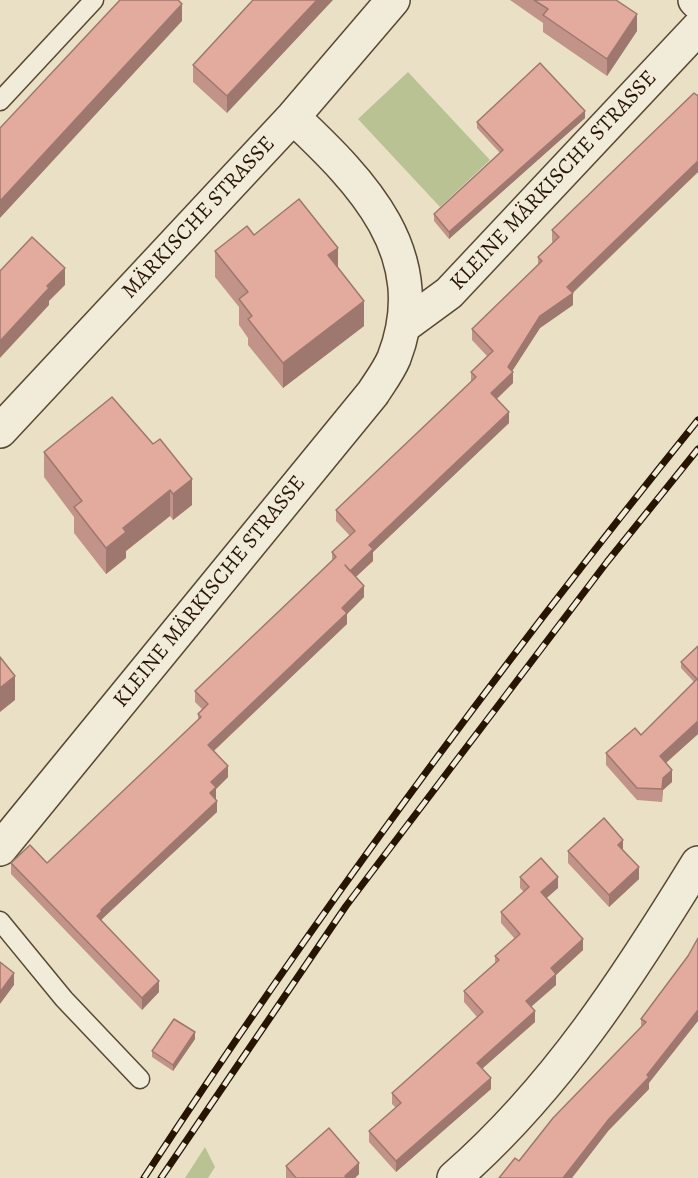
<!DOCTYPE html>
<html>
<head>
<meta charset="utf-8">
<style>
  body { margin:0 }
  canvas { display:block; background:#eae0c6 }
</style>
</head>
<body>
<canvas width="698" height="1178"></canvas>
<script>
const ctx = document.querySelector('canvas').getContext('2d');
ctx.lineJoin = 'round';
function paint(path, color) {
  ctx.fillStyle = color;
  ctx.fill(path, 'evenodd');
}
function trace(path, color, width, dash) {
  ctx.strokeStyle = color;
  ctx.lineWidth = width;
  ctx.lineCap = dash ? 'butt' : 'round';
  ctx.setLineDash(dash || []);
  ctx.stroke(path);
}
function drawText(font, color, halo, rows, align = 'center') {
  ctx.font = font + ' Alegreya,serif';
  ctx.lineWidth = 4.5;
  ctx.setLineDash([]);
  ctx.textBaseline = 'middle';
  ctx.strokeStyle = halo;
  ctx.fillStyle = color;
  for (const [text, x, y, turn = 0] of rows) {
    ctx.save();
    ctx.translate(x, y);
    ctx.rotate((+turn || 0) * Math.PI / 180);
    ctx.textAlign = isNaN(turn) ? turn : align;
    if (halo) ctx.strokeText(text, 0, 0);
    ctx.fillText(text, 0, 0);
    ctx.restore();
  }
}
paint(new Path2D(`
  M408 72 490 160 440 207 358 119Z
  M205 1147 215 1167 208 1178H185Z`), '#b9c293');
const lane = new Path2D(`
  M0 101 94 0
  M0 921 64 999 140 1079`);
const street = new Path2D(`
  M695 0 698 3
  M404 326 449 293 698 28
  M0 431 293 117 393 0
  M0 849 373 393C380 382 389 370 394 358 434 254 362 182 293 117
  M454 1178C556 1089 628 977 698 863`);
trace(lane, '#584832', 21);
trace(street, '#584832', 36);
trace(lane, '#f1ebda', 18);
trace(street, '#f1ebda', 33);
const rail = new Path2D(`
  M144 1178C315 916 502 663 698 420
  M161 1178 346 906 607 562 698 449`);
trace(rail, '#281500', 7);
trace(rail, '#f1ebda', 4.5, [14]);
paint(new Path2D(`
  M253 0 227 113 193 82V65Z
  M510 0H616L637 31 607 76 543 32V23Z
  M698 96V172L573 293V305L540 328 512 371 513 383 497 399 509 423 373 552V561L356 577 364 597 347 614V624L214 751 228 777 216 789V799L217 812 102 919V922L159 992 142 1010 11 874V863H47L198 721V714L202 709 195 702V691L332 560V552L350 536 336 521V510L471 382V372L487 356 472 340V329L538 266V257L553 243 552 241V230Z
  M585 118 449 239 434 221V214L500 153 477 128V122Z
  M254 235 338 268 364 326 283 388 248 345V338L239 325V307L215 277V251Z
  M112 397 192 505 173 520 170 516 126 551V558L106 574 74 533V517L44 477V452Z
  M698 646V734L666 763 672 782 663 790 662 802 637 800 606 765V753L641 735 694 682 681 668V662Z
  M568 851H623L639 879 609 907 568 863Z
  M520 877 558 888 546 898 583 950 556 975V985L531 1007 535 1022 482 1069 491 1089 396 1172 369 1142V1131L396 1108 392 1104V1093L477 1017 464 1002V991L495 963V956L515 939 501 923V912L524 892 520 888Z
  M688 956 649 1083V1089L609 1130 519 1161 641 1028V1019Z
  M195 1039 173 1071 152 1057V1051Z
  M286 1166 359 1174 355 1178H286Z`), '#c29388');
paint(new Path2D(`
  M317 0H333L227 113V96Z
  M182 4V21L0 218V201Z
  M637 14V31L607 76V59Z
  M585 111V118L449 239V232Z
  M698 161V172L568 297 573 293V305L540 328 509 376 513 372V383L491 404V393L540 316 567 287Z
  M338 248V274L328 255Z
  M65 268V285L49 301V305L0 358V341L47 286Z
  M364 301V326L283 388V363Z
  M509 412V423L373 552V561L350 582V571L369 545Z
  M192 479V505L173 520V494Z
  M170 490V516L126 551V558L106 574V548L123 528Z
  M364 586V597L347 614V624L208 756V745Z
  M15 676V700L0 712V688Z
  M698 721V734L660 768V756Z
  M228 766V777L216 789V799L210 804 211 782Z
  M672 770V782L663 790 662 802 663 778Z
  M217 801V812L102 919V922L97 916 101 910Z
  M623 840V852L618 845Z
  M639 867V879L609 907V895Z
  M558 877V888L541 903V892Z
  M583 939V950L556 975V985L526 1011V1001L551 968Z
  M14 973V985L0 1004V992Z
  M159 981V992L142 1010V998Z
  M698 1010V1021L649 1083V1089L609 1130 572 1178H563L609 1119 647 1075Z
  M535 1011V1022L477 1073V1063Z
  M195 1032V1039L173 1071V1065Z
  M491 1078V1089L396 1172V1161Z
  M359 1163V1174L355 1178H345V1176Z`), '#9e786f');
const building = new Path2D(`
  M120 0H178L182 4 0 201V128Z
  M253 0H317L227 96 193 65Z
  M534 0H616L637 14 607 59 543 15 548 9Z
  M540 63 585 111 449 232 434 214 503 150 477 122Z
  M694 93 698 96V161L567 287 573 293 540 316 508 367 513 372 491 393 509 412 369 545 373 549 350 571 345 565 364 586 342 608 347 613 208 745 228 766 211 782 216 787 210 793 217 801 101 910 102 911 97 916 159 981 142 998 11 863 30 845 47 863 201 717 198 714 208 704 195 691 336 557 332 552 355 531 336 510 476 377 471 372 493 351 472 329 542 261 538 257 559 237 552 230Z
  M299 199 338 248 328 255 364 301 283 363 248 319 252 316 239 299 248 292 215 251 247 226 254 235Z
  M32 237 65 268 47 286 49 288 0 341V271Z
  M112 397 153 444 160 439 192 479 173 494 170 490 123 528 126 532 106 548 74 507 82 501 44 452Z
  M698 646V678L697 679 681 662Z
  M0 657 15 676 0 688Z
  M698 678V721L660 756 672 770 663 778 662 789 637 788 606 753 635 728 641 735Z
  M604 818 623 840 618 845 639 867 609 895 568 851Z
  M541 858 558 877 541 892 583 939 551 968 556 974 526 1001 535 1011 477 1063 491 1078 396 1161 369 1131 401 1103 392 1093 483 1012 464 991 499 960 495 956 520 934 501 912 529 887 520 877Z
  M698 938V1010L647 1075 649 1077 609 1119 563 1178H499L515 1158 519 1161 553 1118 646 1022 641 1019 688 956Z
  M0 962 14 973 0 992Z
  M174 1019 195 1032 173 1065 152 1051Z
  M329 1128 359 1163 345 1176 347 1178H296L286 1166Z`);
paint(building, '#e2ab9e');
trace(building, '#9e786f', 1.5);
drawText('22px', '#281500', '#f1ebda', [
  ["KLEINE MÄRKISCHE STRASSE",554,181,-47],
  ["MÄRKISCHE STRASSE",199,218,-47],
  ["KLEINE MÄRKISCHE STRASSE",210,592,-51]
]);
</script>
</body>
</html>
